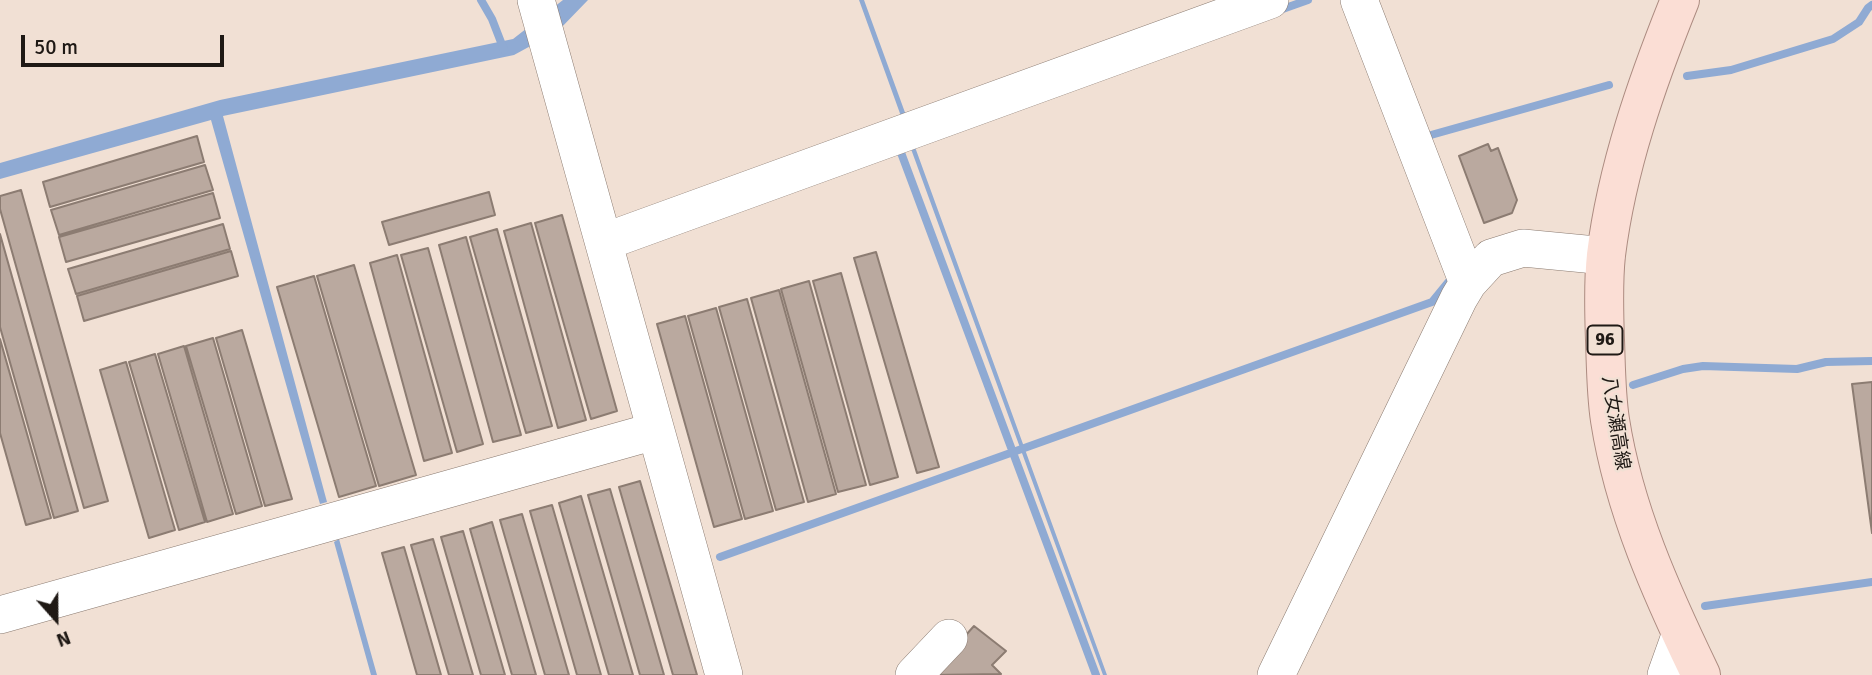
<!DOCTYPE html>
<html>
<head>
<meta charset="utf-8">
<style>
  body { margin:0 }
  #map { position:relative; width:1872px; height:675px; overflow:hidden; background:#f1e0d4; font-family:Signika,sans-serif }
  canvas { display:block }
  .north { position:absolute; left:21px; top:584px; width:70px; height:70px; -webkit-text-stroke:5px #f1e0d4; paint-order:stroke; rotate:159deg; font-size:19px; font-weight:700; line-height:28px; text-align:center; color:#1f1915 }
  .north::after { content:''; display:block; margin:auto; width:24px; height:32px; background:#1f1915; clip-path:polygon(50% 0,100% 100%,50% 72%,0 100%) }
  .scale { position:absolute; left:21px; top:35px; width:203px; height:32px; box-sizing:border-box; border:4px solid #1f1915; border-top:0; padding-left:9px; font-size:21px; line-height:24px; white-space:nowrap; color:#1f1915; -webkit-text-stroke:5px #f1e0d4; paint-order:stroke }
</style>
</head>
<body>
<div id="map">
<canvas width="1872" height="675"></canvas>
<div class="north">N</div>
<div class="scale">50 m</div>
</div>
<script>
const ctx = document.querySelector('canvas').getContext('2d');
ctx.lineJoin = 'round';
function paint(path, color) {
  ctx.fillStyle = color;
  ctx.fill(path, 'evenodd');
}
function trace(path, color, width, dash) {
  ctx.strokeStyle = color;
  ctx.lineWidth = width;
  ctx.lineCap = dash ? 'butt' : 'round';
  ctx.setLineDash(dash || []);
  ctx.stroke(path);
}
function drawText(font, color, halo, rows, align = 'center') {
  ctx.font = font + ' Signika,"Noto Sans JP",sans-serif';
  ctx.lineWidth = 5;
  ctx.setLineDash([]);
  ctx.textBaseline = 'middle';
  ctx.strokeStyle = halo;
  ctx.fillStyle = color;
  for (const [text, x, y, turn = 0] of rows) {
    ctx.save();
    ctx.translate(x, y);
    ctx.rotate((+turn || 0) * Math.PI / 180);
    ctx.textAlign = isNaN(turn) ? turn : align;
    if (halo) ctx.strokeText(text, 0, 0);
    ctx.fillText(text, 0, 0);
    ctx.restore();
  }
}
paint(new Path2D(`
  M563 0H588L558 31 514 55 223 116 327 502 320 504 211 120 0 179V163L220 100 513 39Z
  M859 0H864L907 118 902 119Z
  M915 147 1107 675H1103L911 149Z
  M339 539 377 675H371L334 542Z`), '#8faad3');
trace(new Path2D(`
  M481 0 492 19 504 50
  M1277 11 1308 0
  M1687 76 1731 70 1833 39 1859 22 1868 8 1872 5
  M1431 135 1609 85
  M907 147 900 150 1096 675
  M1633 385 1683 369 1703 366 1797 369 1826 362 1872 361
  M720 557 1432 302 1450 280
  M1705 606 1872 582`), '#8faad3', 8);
const building = new Path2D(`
  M197 136 204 162 50 207 43 182Z
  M1488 144 1491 151 1498 148 1517 200 1512 213 1484 223 1459 156Z
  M205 165 213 190 59 235 51 210Z
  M21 190 108 501 84 508 0 209V196Z
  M489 192 495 215 389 245 382 222Z
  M213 193 220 218 66 262 59 237Z
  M562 215 617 411 591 419 535 223Z
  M531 223 586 420 558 428 504 231Z
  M223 224 230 249 76 294 68 269Z
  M497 229 552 426 526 433 470 237Z
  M0 234 78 511 54 518 0 327Z
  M466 237 521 435 493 442 439 245Z
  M428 248 483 444 457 452 401 255Z
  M231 251 238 276 84 321 77 296Z
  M876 252 939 467 917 473 854 258Z
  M397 255 452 453 424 461 370 263Z
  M354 265 416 475 379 486 317 276Z
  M841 273 898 477 870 485 813 281Z
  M314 276 376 486 339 497 277 287Z
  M809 281 866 485 838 492 781 289Z
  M779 290 836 494 808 502 751 298Z
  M747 299 804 502 776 510 719 307Z
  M716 308 773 511 745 519 688 316Z
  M685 316 742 519 714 527 657 324Z
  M242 330 292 499 265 506 216 338Z
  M213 338 262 506 236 514 186 346Z
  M0 339 51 518 26 525 0 433Z
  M184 346 233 514 207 522 158 354Z
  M155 354 205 522 179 530 129 362Z
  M126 362 175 530 149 538 100 370Z
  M1872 382V533L1852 384Z
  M640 481 697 675H673L619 487Z
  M610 489 664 675H640L588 495Z
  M581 496 633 675H609L559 503Z
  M552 505 601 675H577L530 511Z
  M522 514 569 675H545L500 520Z
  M492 522 536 675H512L470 529Z
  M463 531 505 675H481L441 537Z
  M433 539 473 675H449L411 545Z
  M404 547 441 675H417L382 553Z
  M974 626 1006 651 992 665 1001 674 930 675Z`);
paint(building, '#baa99f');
trace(building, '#8c7c72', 2);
const minor = new Path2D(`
  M536 0C600 225 660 450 724 675
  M1359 0 1468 283
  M604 242 1270 0
  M0 615 655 431
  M914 675 949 638
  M1276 675 1459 298 1468 283 1491 258 1523 248 1606 256
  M1666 675 1681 633`);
const major = new Path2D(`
  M1680 0C1647 82 1617 167 1606 255 1603 283 1604 313 1605 340 1606 367 1606 394 1610 420 1624 510 1662 594 1701 675`);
trace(minor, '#8a7a70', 38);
trace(major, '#ac8b80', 40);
trace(minor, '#fff', 37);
trace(major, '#fbded5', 38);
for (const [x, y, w] of [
  [1605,340,35]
]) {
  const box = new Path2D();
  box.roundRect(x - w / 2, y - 14.5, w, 29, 5);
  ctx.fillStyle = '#f1e0d4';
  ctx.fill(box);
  trace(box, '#1f1915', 2);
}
drawText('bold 18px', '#1f1915', null, [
  ["96",1605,340]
]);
drawText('19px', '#1f1915', '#f1e0d4', [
  ["八女瀬高線",1615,423,81]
]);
</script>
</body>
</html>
